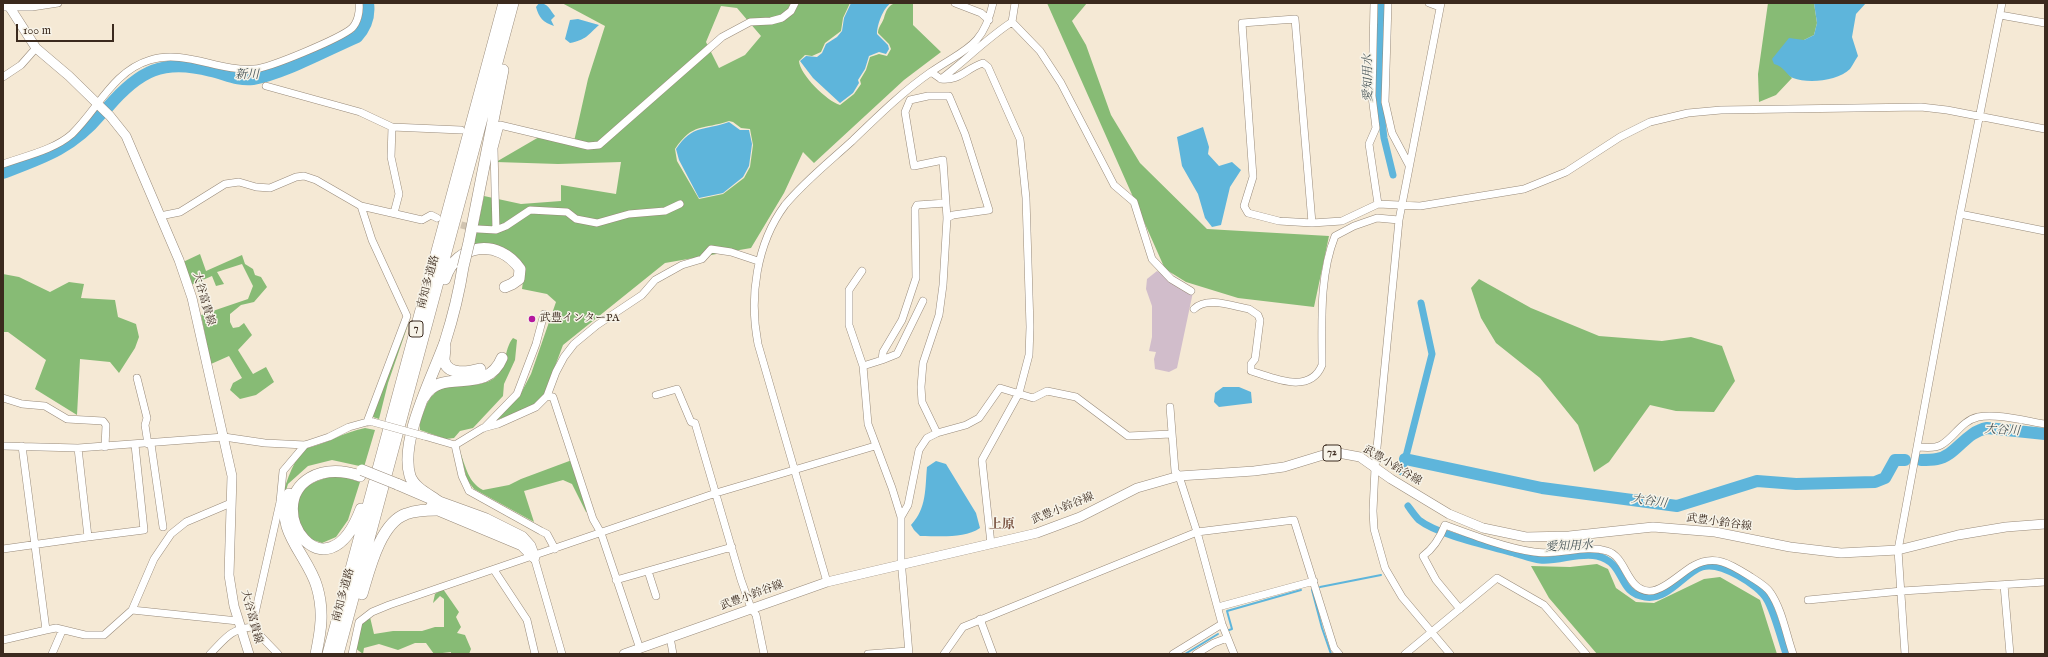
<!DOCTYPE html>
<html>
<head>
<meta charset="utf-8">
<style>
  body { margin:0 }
  #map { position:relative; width:2048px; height:657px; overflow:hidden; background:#f5e9d5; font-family:"IM FELL English",serif }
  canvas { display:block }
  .frame { position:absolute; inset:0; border:4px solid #3b2a1e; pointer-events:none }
  .scale { position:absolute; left:16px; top:24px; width:98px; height:18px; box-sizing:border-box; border:2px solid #3b2a1e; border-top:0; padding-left:5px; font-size:12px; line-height:14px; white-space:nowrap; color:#3b2a1e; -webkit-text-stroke:3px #f7f3e8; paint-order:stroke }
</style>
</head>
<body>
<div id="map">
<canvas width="2048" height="657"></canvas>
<div class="frame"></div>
<div class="scale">100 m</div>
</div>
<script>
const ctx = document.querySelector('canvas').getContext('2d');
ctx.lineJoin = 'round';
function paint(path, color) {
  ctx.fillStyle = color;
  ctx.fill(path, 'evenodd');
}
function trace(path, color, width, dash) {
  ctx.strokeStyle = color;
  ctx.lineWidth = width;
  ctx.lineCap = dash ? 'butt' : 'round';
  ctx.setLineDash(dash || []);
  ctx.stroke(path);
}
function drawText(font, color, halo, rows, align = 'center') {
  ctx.font = font + ' "IM FELL English","Noto Serif JP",serif';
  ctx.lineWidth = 3;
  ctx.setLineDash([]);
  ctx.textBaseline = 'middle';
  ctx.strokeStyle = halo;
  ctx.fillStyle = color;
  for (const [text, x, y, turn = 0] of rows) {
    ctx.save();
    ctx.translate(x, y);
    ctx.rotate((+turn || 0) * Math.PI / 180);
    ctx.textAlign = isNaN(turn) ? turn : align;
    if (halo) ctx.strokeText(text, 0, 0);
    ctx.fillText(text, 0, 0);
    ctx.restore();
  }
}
paint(new Path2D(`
  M1157 271 1193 292 1177 368 1169 372 1155 369 1154 359 1156 352 1149 351 1152 337V306L1146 289 1147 279Z`), '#d1bdcb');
paint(new Path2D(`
  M562 3H850L843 18 841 31 825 43 821 52 812 56 805 55 799 61C800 75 827 101 840 105L854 94 861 84 860 80 866 70 870 57 879 54 887 56 891 49 889 44 878 33C878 27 882 24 884 18 889 0 896 3 913 3V25L941 52 904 80 814 163 803 152 784 193 751 248 665 263 563 345 545 393 534 406 494 421 520 395 531 374 556 302 547 294 522 289 524 273 494 246 474 244 484 196 521 204 561 201V185L616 194 621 162 558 164 496 162 539 137 573 146 588 79 605 26ZM721 6 737 8 761 36 745 55 719 68 706 42ZM729 121 733 122 741 128 750 129 753 145 750 167 744 178 723 194 699 199 677 161 675 149C693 122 703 130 729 121Z
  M1047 3H1087L1072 21 1086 45 1111 115 1140 163 1207 229 1329 236 1314 307 1238 298 1186 282 1165 269Z
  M1768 3H1814L1817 23 1814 35 1804 40 1782 66 1792 78 1776 95 1759 102 1758 74Z
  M200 254 206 271 242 255 245 264 253 269 255 275 261 277 267 287 254 302 241 305 230 314V322L233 328 239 327 244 323 252 335 238 350 253 374 266 367 274 382 256 395 240 399 230 390 233 383 242 378 229 356 211 364 201 315 248 299 253 286 242 264 217 272 224 284 216 286 212 276 191 285 183 262Z
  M3 274 19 277 50 292 69 282 84 284 81 298 115 300 118 317 136 324 139 337 135 348 119 373 110 362 80 359 77 415 35 389 46 360 8 332H3Z
  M1479 279 1531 308 1599 336 1662 341 1691 337 1722 346 1735 381 1714 412 1676 411 1650 405 1609 462 1594 472 1578 425 1540 378 1496 343 1481 318 1471 288Z
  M410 319 388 383 379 419 373 417 374 411Z
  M513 338 517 340 515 360 504 384 503 396 473 428 460 431 454 438 446 439 420 430C419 421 423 414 426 406 441 373 468 394 493 379 508 369 503 350 513 338Z
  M365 428 375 430 364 467 332 460 308 466 288 484 281 506C284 485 291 467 303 449 325 445 343 432 365 428Z
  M460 452C466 467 468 482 483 490L509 485 521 479 572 460 589 511 586 512 572 484 563 480 524 491 534 522 474 489 467 480Z
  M337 475 360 482 348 520 336 537 322 543C318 541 311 540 307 537 295 528 293 498 305 488 314 481 326 478 337 475Z
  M1597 564 1608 569 1616 588 1636 602 1654 603 1704 579 1720 577 1760 600 1777 654H1597L1549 598 1531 566 1570 567Z
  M443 589 459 612 456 617 461 627 457 633 465 635 471 649 469 654H451V652L434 654 426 643H415L398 650 379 644 364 648 363 654 355 648 361 624 370 617 374 634 393 631H422L435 627H444V599L440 596 433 603 435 594Z`), '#87bb75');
paint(new Path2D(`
  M539 3C548 3 550 10 555 16L551 20 554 26C543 22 539 18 536 7Z
  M851 3H891C883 8 877 25 877 34L888 45 889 49 886 54 879 52 869 56 865 69 858 80 859 83 853 93 840 103 813 78 800 61 806 56 817 57 822 53 826 44 837 37 842 31 844 18Z
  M1814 3H1866L1856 14 1852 37 1858 56C1855 60 1853 65 1850 69 1838 81 1808 84 1793 78 1786 75 1785 67 1774 64L1772 59 1789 38 1804 40 1814 35 1817 23Z
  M578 19 599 25C588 35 586 40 570 43L565 39 570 20Z
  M729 122 740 130H749L752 144 749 166 743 177 723 193 699 198 679 160 676 149C693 124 704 131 729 122Z
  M1203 127 1209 147 1208 154 1219 166 1232 162 1241 170 1230 187 1221 225 1212 227 1205 218 1198 194 1182 166 1177 137Z
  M1223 387H1239L1251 392 1252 403 1219 407 1214 402 1215 393Z
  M936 461 946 464 976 513 980 528C964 539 939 536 920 536L914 530 911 525C927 508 925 488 927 467Z`), '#5eb5db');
trace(new Path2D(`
  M1320 587 1381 575
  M1312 590 1322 628 1331 654
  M1229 630 1232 629 1227 611 1301 590
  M1185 654 1218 634`), '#5eb5db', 2);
trace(new Path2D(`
  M1381 3 1379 96 1384 138 1393 175
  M1402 472 1432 354 1421 303
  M1408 506C1411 510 1415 516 1419 520 1438 535 1489 546 1514 553 1522 555 1531 559 1540 560 1558 562 1579 552 1597 556 1627 563 1616 593 1645 597 1668 601 1684 573 1702 567 1720 561 1759 585 1767 600 1774 612 1781 639 1786 654`), '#5eb5db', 7);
trace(new Path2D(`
  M108 107C139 71 163 58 211 71 225 74 238 81 253 79 283 74 327 50 357 37 366 27 370 17 368 3
  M3 173C43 158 73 148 101 114
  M1405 459 1542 488 1677 506 1757 481 1796 484 1875 482 1885 478 1895 460H1905
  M1921 460C1926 460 1931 460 1937 459 1956 456 1965 432 1987 428L2045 434`), '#5eb5db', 12);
trace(new Path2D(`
  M451 222 476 229`), '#d0c3b0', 7, [7, 3.5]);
const minor = new Path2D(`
  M955 3 981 13 989 20
  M1374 3 1372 96 1376 128 1369 144 1378 204
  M1388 3 1385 102 1392 133 1409 165
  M1429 3 1440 7
  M1441 3 1399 220 1375 468 1373 511 1374 529 1385 568 1402 597 1450 654
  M3 7H32L31 3
  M32 7 58 3
  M2000 15 2045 23
  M1295 19 1312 223 1279 221 1248 213 1244 206 1253 177 1242 23Z
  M1012 22 1040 51 1061 83 1114 185 1134 202 1152 259 1171 279 1191 291
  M931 72 941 79C965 61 987 38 1012 22L1015 3
  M3 77 21 65 36 48
  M941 79C960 81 965 69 983 63L988 67 1020 139 1026 198 1030 327 1029 355 1019 393 982 460 991 544
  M266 86 360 112 392 127 461 130
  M392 127 391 157 399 194 394 213
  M3 164C25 156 54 150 72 134 98 109 113 71 150 60 185 49 219 72 254 69 270 68 341 38 352 28 358 22 360 11 359 3
  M361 206 372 240 407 316 367 422
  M1960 214 2045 231
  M160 216 180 212 225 184 239 182 256 187 270 188 296 177 304 176 316 180 361 206 422 220 431 215 437 218
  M1312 223 1342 221 1378 204 1420 206 1524 189 1566 172 1620 137 1650 122 1688 113 1721 110 1921 107 1947 110 2045 129
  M478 229 496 230 506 226 530 210 567 212 576 219 597 223 629 214 665 211 680 204
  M496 230 494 148 500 125 588 146 599 145 722 37 750 22 771 21 782 18 791 11 795 3
  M862 271 849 290V325L863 366 868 424 892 488 901 517V559L909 654
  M1194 309C1207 296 1232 306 1249 309L1258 315 1260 320 1255 359 1251 364V371C1274 378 1310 395 1322 365 1322 323 1319 276 1335 236L1354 226 1377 218 1399 220
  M882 360 897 354 923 301
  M863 366 882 360 883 352 902 320 916 278 915 209 917 205 946 203
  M137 378 147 418 145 425 148 444
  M656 395 677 389 691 422 695 423 741 580 751 608 756 615 764 654
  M547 396 553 397 593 519 601 533 640 649
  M3 398 22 404 45 406 67 419 103 421 106 425 105 447
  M1170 407 1175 471 1179 476 1197 532 1222 624 1234 654
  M484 428 517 394 536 344 544 314
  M937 433 922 402 921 387 923 363 939 315 943 285 947 218 943 160 914 166 905 112 910 100 928 96H949L965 134 989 210 953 215 947 218
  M424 436 455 445 483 428 498 424 536 407 547 396 556 372 564 357 574 344 597 325 642 295 655 280 682 265 702 259 711 249 731 252 758 261
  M151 444 163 527
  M455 445 462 476 469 491 541 531 547 534 555 549
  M3 446 78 448 224 437 265 443 305 445 329 437 349 427 367 422H373
  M1917 447C1925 447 1934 449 1941 445 1955 437 1961 421 1978 417 1996 413 2026 421 2045 424
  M901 517 908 505 919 450 927 438 937 433 966 425 979 418 1000 388 1033 398 1047 391 1076 397 1128 436 1171 434
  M88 537 144 530 135 445
  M3 549 88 537 78 448
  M534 557 562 654
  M494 570 527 620 535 654
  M648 571 656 596
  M616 580 732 547
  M827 582 758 344C749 298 756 244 785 205 804 182 829 162 851 142 876 118 902 92 931 72 964 49 983 48 993 3
  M2004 585 2010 654
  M1808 600 1902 591 2045 582
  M1218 607 1314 581
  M1460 609 1436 580 1423 556C1434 548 1440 538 1445 525 1472 535 1506 548 1534 552 1558 556 1584 544 1607 551 1627 557 1626 590 1649 591 1662 592 1682 572 1693 566 1715 553 1732 565 1751 577 1757 581 1766 586 1770 592 1782 609 1786 634 1793 654
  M132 610 238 621
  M980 619 993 654
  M46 630 56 628 85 635H104L132 610 154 559 171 534 186 522 231 503
  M670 637 673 654
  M3 640 46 630 22 446
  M52 654 62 631
  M210 654C225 639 230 629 252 627
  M278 654 252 627 280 502 283 471 305 445
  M352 654 359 622 372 612 389 605 716 493 875 446
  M868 654 908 651
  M944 654 963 627 1197 532 1294 520 1334 648 1339 654
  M1173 654 1222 624
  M1196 654 1214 643 1227 638
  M1405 654 1497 578 1544 605 1586 654
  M1905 654 1898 550 1960 214 2002 3`);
const major = new Path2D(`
  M7 3 36 48 69 76 110 116 126 136 179 260 192 298 232 476 229 575 234 606 249 654
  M624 654 827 582 1037 533 1080 517 1137 488 1179 476 1254 471 1284 467 1333 452 1360 457 1391 479 1449 514 1483 528 1526 537 1569 536 1653 527 1715 532 1790 547 1841 553 1898 550 1958 535 2006 527 2045 524`);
const highway = new Path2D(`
  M469 242 503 70
  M445 279C456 243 499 238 520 269L519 279 512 284 505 287
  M445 347C445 351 444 356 444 360 447 376 469 372 480 369
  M424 397C441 366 486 397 502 358
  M360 476C342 470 326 469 310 478 261 507 326 602 361 509
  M397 484 439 502 486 519 522 537 530 546 534 557
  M289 494C273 530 308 555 317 587 324 611 321 630 316 654
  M439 502C430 495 414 488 410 476 399 440 433 376 445 342 453 317 459 293 463 267
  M431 507 522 545 529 552
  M362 594C369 571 380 523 406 514 416 510 426 510 437 510
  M328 654 504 3
  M338 654 513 3`);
trace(minor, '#988a7a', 8);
trace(major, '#988a7a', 10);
trace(highway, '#988a7a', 12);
trace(minor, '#fff', 7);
trace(major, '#fff', 9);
trace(highway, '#fff', 11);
const minorBridge = new Path2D(`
  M373 422 424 436`);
const highwayBridge = new Path2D(`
  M463 267 469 242
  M362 470 397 484`);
trace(minorBridge, '#988a7a', 8, []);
trace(highwayBridge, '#988a7a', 12, []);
trace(minorBridge, '#fff', 7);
trace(highwayBridge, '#fff', 11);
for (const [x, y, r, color] of [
  [532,319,4,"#b5179e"]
]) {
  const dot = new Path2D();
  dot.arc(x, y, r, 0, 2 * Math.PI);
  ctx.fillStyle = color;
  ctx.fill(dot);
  trace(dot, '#f7f3e8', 1.5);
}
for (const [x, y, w] of [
  [416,329,14],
  [1332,453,18]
]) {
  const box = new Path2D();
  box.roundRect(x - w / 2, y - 8, w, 16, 3);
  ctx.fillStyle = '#f7f3e8';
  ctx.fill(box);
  trace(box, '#3b2a1e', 1);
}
drawText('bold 10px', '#3b2a1e', null, [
  ["7",416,329],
  ["72",1332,453]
]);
drawText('11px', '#3b2a1e', '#f7f3e8', [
  ["南知多道路",429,282,-75],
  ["大谷富貴線",203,299,74],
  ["武豊小鈴谷線",1392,466,31],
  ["武豊小鈴谷線",1063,509,-22],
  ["武豊小鈴谷線",1719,523,8],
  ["南知多道路",344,595,-75],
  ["武豊小鈴谷線",752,596,-20],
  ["大谷富貴線",251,617,75]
]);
drawText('11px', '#3b2a1e', '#f7f3e8', [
  ["武豊インターPA",540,319]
], 'left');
drawText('italic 12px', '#465457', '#f7f3e8', [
  ["新川",247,76],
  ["愛知用水",1369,78,-91],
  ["大谷川",2002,431,3],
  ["大谷川",1649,502,8],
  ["愛知用水",1569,547,-3]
]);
drawText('bold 13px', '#7b5544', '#f7f3e8', [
  ["上原",1002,525]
]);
</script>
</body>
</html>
